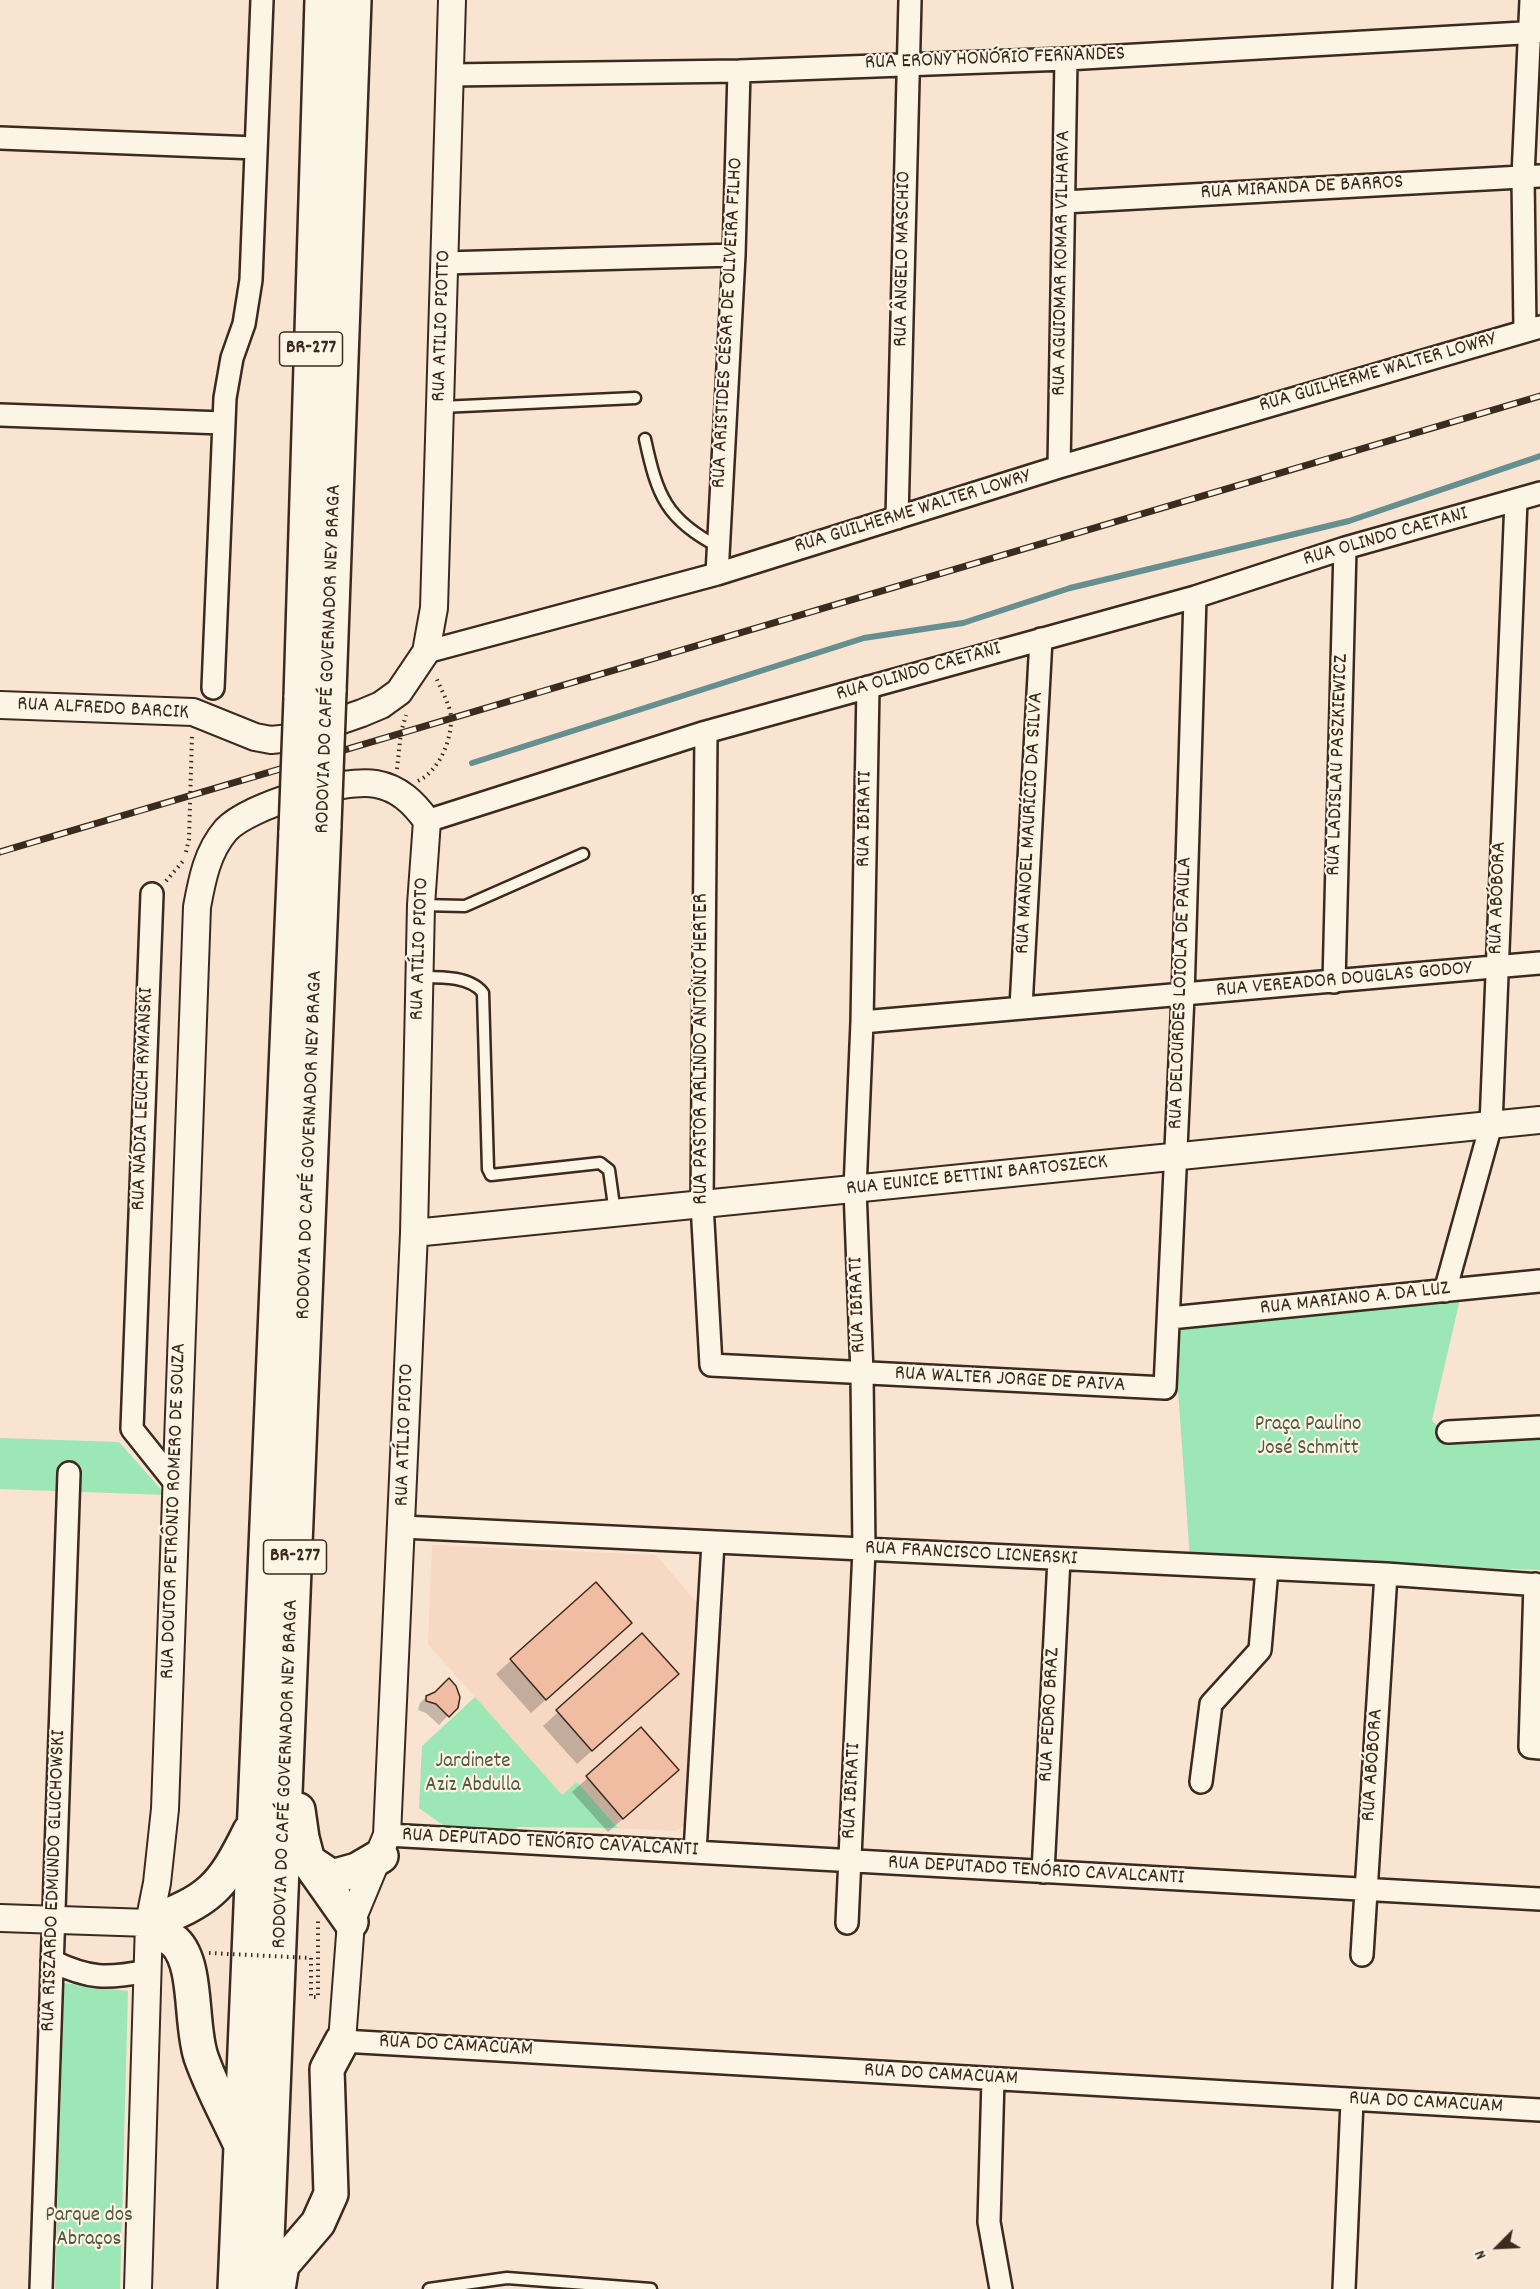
<!DOCTYPE html>
<html>
<head>
<meta charset="utf-8">
<style>
  body { margin:0 }
  #map { position:relative; width:1540px; height:2289px; overflow:hidden; background:#f8e4d1; font-family:Dekko,sans-serif }
  canvas { display:block }
  .north { position:absolute; left:1468px; top:2217px; width:60px; height:60px; -webkit-text-stroke:4px #fcf5e5; paint-order:stroke; rotate:246deg; font-size:16px; font-weight:700; line-height:24px; text-align:center; color:#3b2a1e }
  .north::after { content:''; display:block; margin:auto; width:21px; height:27px; background:#3b2a1e; clip-path:polygon(50% 0,100% 100%,50% 72%,0 100%) }
</style>
</head>
<body>
<div id="map">
<canvas width="1540" height="2289"></canvas>
<div class="north">N</div>
</div>
<script>
const ctx = document.querySelector('canvas').getContext('2d');
ctx.lineJoin = 'round';
function paint(path, color) {
  ctx.fillStyle = color;
  ctx.fill(path, 'evenodd');
}
function trace(path, color, width, dash) {
  ctx.strokeStyle = color;
  ctx.lineWidth = width;
  ctx.lineCap = dash ? 'butt' : 'round';
  ctx.setLineDash(dash || []);
  ctx.stroke(path);
}
function drawText(font, color, halo, rows, align = 'center') {
  ctx.font = font + ' Dekko,sans-serif';
  ctx.lineWidth = 4.5;
  ctx.setLineDash([]);
  ctx.textBaseline = 'middle';
  ctx.strokeStyle = halo;
  ctx.fillStyle = color;
  for (const [text, x, y, turn = 0] of rows) {
    ctx.save();
    ctx.translate(x, y);
    ctx.rotate((+turn || 0) * Math.PI / 180);
    ctx.textAlign = isNaN(turn) ? turn : align;
    if (halo) ctx.strokeText(text, 0, 0);
    ctx.fillText(text, 0, 0);
    ctx.restore();
  }
}
paint(new Path2D(`
  M432 1545 656 1555 699 1605 688 1822 676 1831 618 1828 578 1782 562 1796 428 1644Z`), '#f6d8c3');
paint(new Path2D(`
  M1461 1295 1432 1420 1450 1441 1540 1438V1570L1190 1559 1178 1390 1177 1327Z
  M0 1438 119 1442 166 1495 0 1489Z
  M475 1697 562 1795 577 1782 618 1828 518 1827 512 1832 447 1828 419 1808 422 1746Z
  M64 1983 128 1991 120 2289H55Z`), '#9de6b5');
paint(new Path2D(`
  M596 1584 616 1637 531 1713 496 1674Z
  M642 1635 662 1688 577 1764 543 1726Z
  M436 1693 456 1707 439 1725 426 1713 418 1710 420 1703 429 1694Z
  M641 1730 662 1784 608 1832 572 1792Z`), '#0003');
trace(new Path2D(`
  M472 763 864 638 963 623 1070 588 1349 521 1540 456`), '#66908f', 6);
const building = new Path2D(`
  M596 1582 632 1623 546 1700 510 1659Z
  M642 1633 679 1674 592 1751 556 1710Z
  M449 1678 456 1686 460 1697 458 1708 449 1717 436 1704 426 1701V1696L435 1692Z
  M641 1727 679 1770 623 1819 586 1776Z`);
paint(building, '#f0bca2');
trace(building, '#3b2a1e', 1.5);
const service = new Path2D(`
  M441 407 635 398
  M645 439C657 495 666 520 719 547
  M421 905 465 906 583 854
  M420 977C440 977 470 976 483 993L488 1169 491 1175 600 1163 609 1170 615 1213
  M429 2289 507 2278 651 2289`);
const minor = new Path2D(`
  M450 75 739 71 1066 59 1540 32
  M0 138 256 148
  M1064 202 1540 176
  M444 263 734 255
  M1525 331 1523 176 1531 0
  M0 415 223 423
  M1059 467 1066 59
  M897 518 910 0
  M717 574 734 255 739 71
  M426 652 717 574 1059 467 1540 327
  M213 688 225 398 232 358 244 324 251 280 262 0
  M706 732 702 1204 711 1365 1165 1388 1183 996 1195 597
  M427 821 706 732 1195 597 1345 548 1540 493
  M152 894 132 1429 176 1484
  M1334 982 1345 548
  M1021 1007 1041 639
  M862 1022 1540 963
  M1445 1291 1491 1125 1516 500
  M1170 1318 1540 1281
  M1448 1432 1540 1427
  M402 1527 1386 1574 1540 1585
  M1535 1584 1530 1747 1540 1748
  M1201 1782 1211 1704 1260 1650 1267 1569
  M387 1835 1540 1899
  M695 1852 713 1543
  M1043 1872 1059 1559
  M847 1923 864 1550 862 1374 855 1189 862 1022 868 687
  M1362 1955 1386 1574
  M52 1961C89 1979 107 1979 147 1971
  M342 2041 1540 2110
  M993 2079 989 2222 1001 2289
  M41 2289 69 1473
  M1344 2289 1352 2101`);
const tertiary = new Path2D(`
  M0 705 193 712 255 737 271 740 290 738 362 713 381 705 399 692 426 652 434 608 452 0
  M414 1233 1540 1120
  M0 1918 149 1923
  M138 2289 149 1923 157 1883 165 1809 197 907C202 880 207 852 226 830 249 805 343 778 376 784 399 788 414 803 427 821L421 905 414 1233 387 1835 351 1922 342 2041`);
const motorway = new Path2D(`
  M329 691 354 0
  M301 698 322 0
  M298 1810 302 1838 308 1861 351 1922
  M308 1861 332 1877 357 1870 381 1856
  M149 1923C157 1930 167 1935 175 1942 198 1964 190 2024 201 2057 211 2086 226 2113 239 2141
  M149 1923C209 1900 221 1890 250 1831
  M235 2289 296 831
  M265 2289 324 825
  M278 2289 282 2265 318 2223 331 2194 327 2069 342 2041`);
trace(service, '#3b2a1e', 15);
trace(minor, '#3b2a1e', 26);
trace(tertiary, '#3b2a1e', 30);
trace(motorway, '#3b2a1e', 38);
trace(new Path2D(`
  M397 769 401 732 406 715
  M418 781C439 771 452 740 451 717 450 704 440 688 436 677
  M186 852 189 839 192 734
  M166 881 184 860
  M311 1958V1997H318V1920`), '#3b2a1e', 4, [1.5, 4.5]);
trace(service, '#fcf5e5', 10);
trace(minor, '#fcf5e5', 21);
trace(tertiary, '#fcf5e5', 26);
trace(motorway, '#fcf5e5', 33);
const rail = new Path2D(`
  M0 852 1540 396`);
trace(rail, '#3b2a1e', 7);
trace(rail, '#fcf5e5', 4.5, [14]);
const motorwayBridge = new Path2D(`
  M324 825 329 691
  M296 831 301 698`);
trace(motorwayBridge, '#3b2a1e', 38, []);
trace(new Path2D(`
  M209 1953 311 1958`), '#3b2a1e', 4, [1.5, 4.5]);
trace(motorwayBridge, '#fcf5e5', 33);
for (const [x, y, w] of [
  [311,349,63],
  [295,1557,63]
]) {
  const box = new Path2D();
  box.roundRect(x - w / 2, y - 17, w, 34, 4.5);
  ctx.fillStyle = '#fcf5e5';
  ctx.fill(box);
  trace(box, '#3b2a1e', 1.5);
}
drawText('bold 20px', '#3b2a1e', null, [
  ["BR-277",311,349],
  ["BR-277",295,1557]
]);
drawText('21px', '#3b2a1e', '#fcf5e5', [
  ["RUA ERONY HONÓRIO FERNANDES",995,60,-2],
  ["RUA MIRANDA DE BARROS",1302,189,-3],
  ["RUA ÂNGELO MASCHIO",904,259,-89],
  ["RUA AGUIOMAR KOMAR VILHARVA",1063,263,-89],
  ["RUA ARISTIDES CÉSAR DE OLIVEIRA FILHO",729,323,-87],
  ["RUA ATILIO PIOTTO",443,326,-88],
  ["RUA GUILHERME WALTER LOWRY",1378,374,-16],
  ["RUA GUILHERME WALTER LOWRY",913,513,-17],
  ["RUA OLINDO CAETANI",1386,538,-16],
  ["RODOVIA DO CAFÉ GOVERNADOR NEY BRAGA",330,659,-88],
  ["RUA OLINDO CAETANI",919,673,-16],
  ["RUA ALFREDO BARCIK",103,710,3],
  ["RUA LADISLAU PASZKIEWICZ",1339,765,-88],
  ["RUA IBIRATI",866,819,-89],
  ["RUA MANOEL MAURÍCIO DA SILVA",1031,823,-87],
  ["RUA ABÓBORA",1499,898,-88],
  ["RUA ATÍLIO PIOTO",421,949,-88],
  ["RUA VEREADOR DOUGLAS GODOY",1344,981,-5],
  ["RUA DELOURDES LOIOLA DE PAULA",1182,993,-88],
  ["RUA PASTOR ARLINDO ANTÔNIO HERTER",703,1049,-90],
  ["RUA NÁDIA LEUCH RYMANSKI",144,1099,-88],
  ["RODOVIA DO CAFÉ GOVERNADOR NEY BRAGA",311,1145,-88],
  ["RUA EUNICE BETTINI BARTOSZECK",977,1177,-6],
  ["RUA MARIANO A. DA LUZ",1355,1300,-6],
  ["RUA IBIRATI",859,1305,-92],
  ["RUA WALTER JORGE DE PAIVA",1010,1381,3],
  ["RUA ATÍLIO PIOTO",406,1435,-88],
  ["RUA DOUTOR PETRÔNIO ROMERO DE SOUZA",175,1511,-88],
  ["RUA FRANCISCO LICNERSKI",971,1555,3],
  ["RUA PEDRO BRAZ",1051,1715,-87],
  ["RUA ABÓBORA",1374,1765,-86],
  ["RODOVIA DO CAFÉ GOVERNADOR NEY BRAGA",287,1774,-88],
  ["RUA IBIRATI",853,1791,-87],
  ["RUA DEPUTADO TENÓRIO CAVALCANTI",550,1844,3],
  ["RUA DEPUTADO TENÓRIO CAVALCANTI",1036,1872,3],
  ["RUA RISZARDO EDMUNDO GLUCHOWSKI",55,1881,-88],
  ["RUA DO CAMACUAM",456,2047,3],
  ["RUA DO CAMACUAM",941,2076,3],
  ["RUA DO CAMACUAM",1426,2104,3]
]);
drawText('21px', '#545944', '#fcf5e5', [
  ["Praça Paulino",1308,1426],
  ["José Schmitt",1308,1450],
  ["Jardinete",473,1763],
  ["Aziz Abdulla",473,1787],
  ["Parque dos",89,2217],
  ["Abraços",89,2241]
]);
</script>
</body>
</html>
